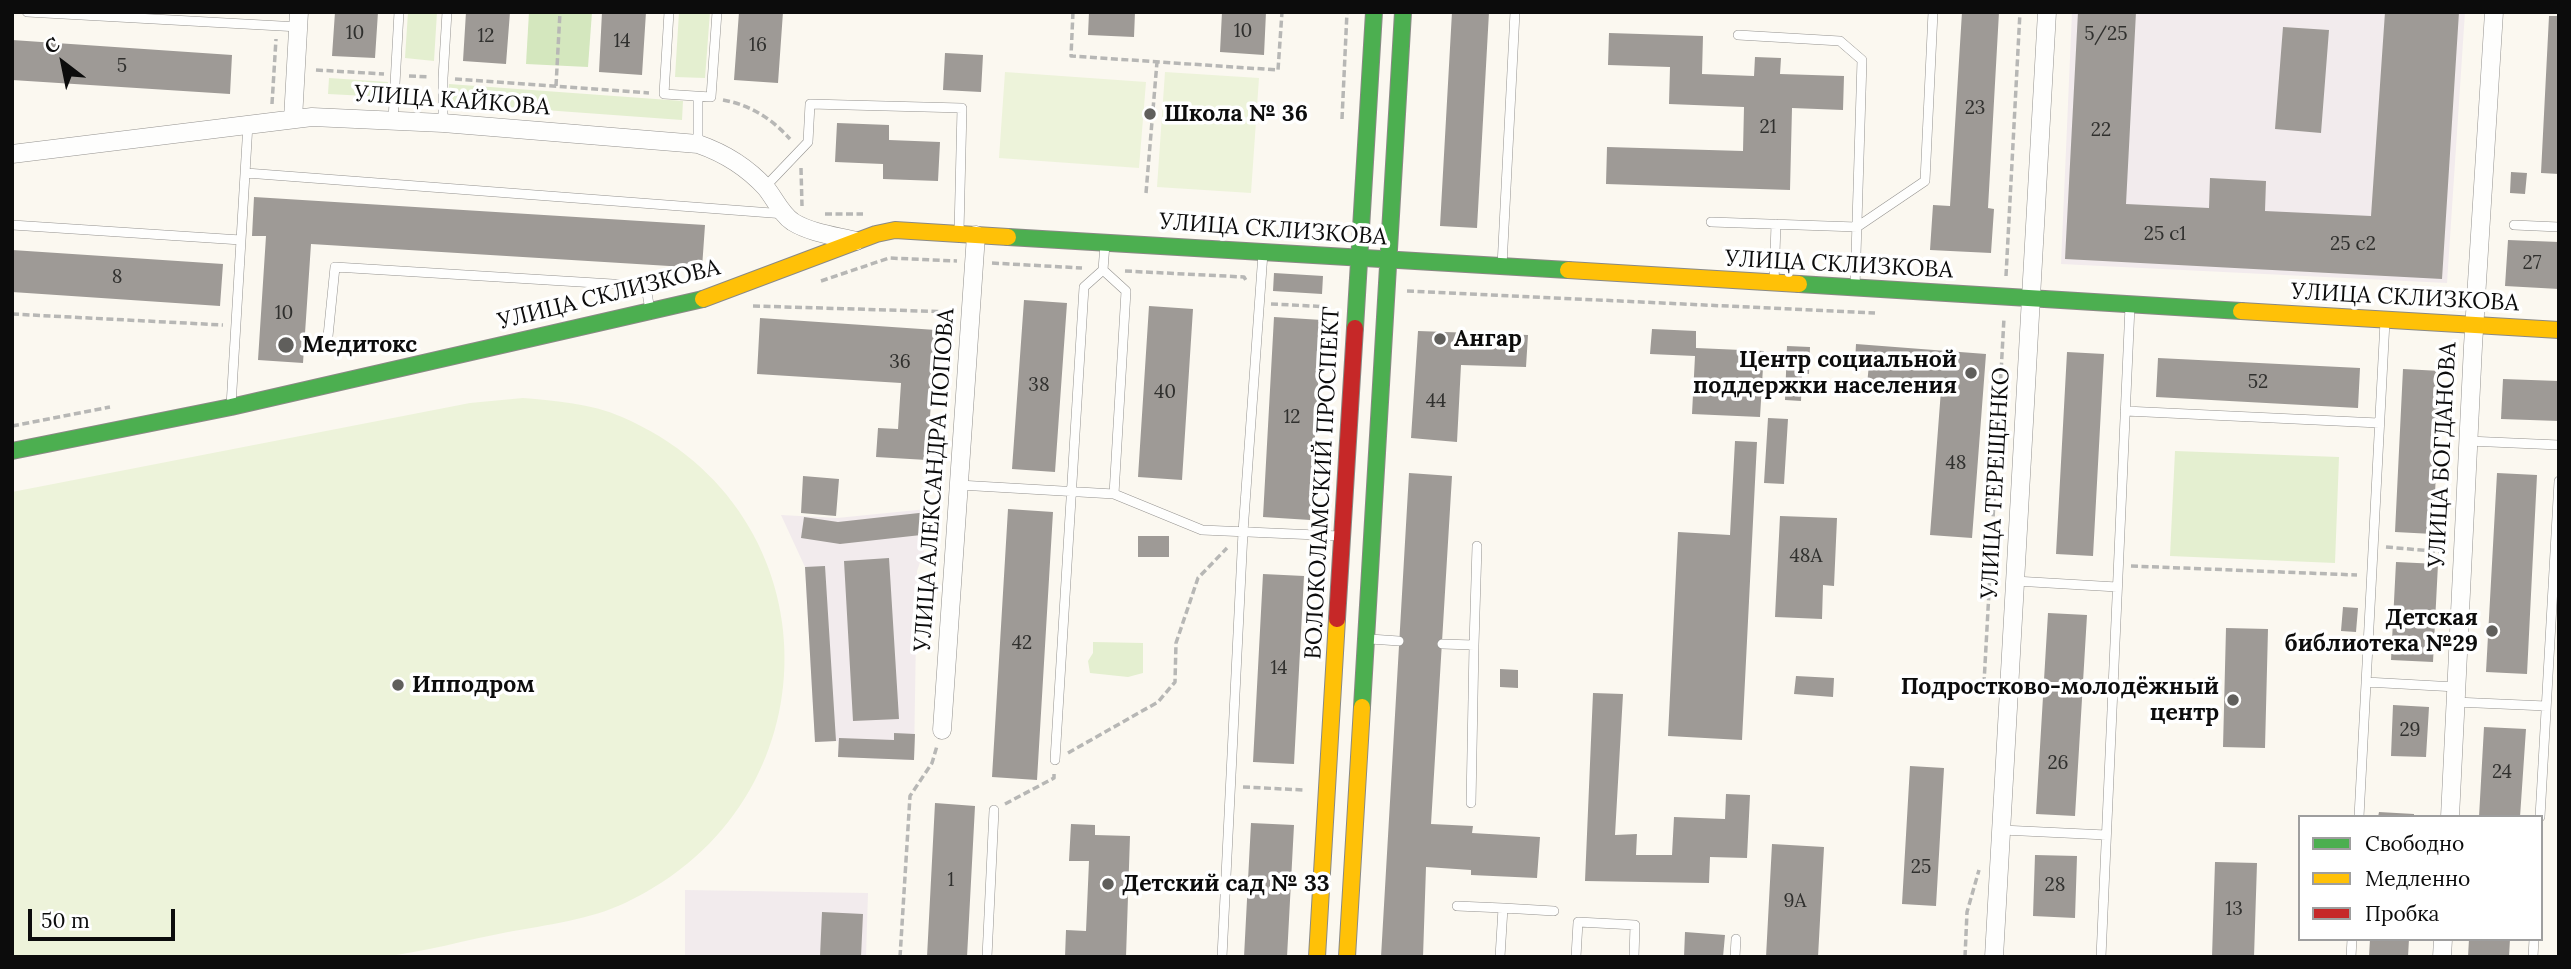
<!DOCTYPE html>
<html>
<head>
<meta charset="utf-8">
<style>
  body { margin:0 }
  #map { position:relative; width:2571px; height:969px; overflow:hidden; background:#fbf8f0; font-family:Lora,serif }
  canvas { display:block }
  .frame { position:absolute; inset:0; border:14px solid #0c0c0c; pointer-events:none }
  .legend { position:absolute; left:2298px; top:815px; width:245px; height:126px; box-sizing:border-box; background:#fff; border:2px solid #9e9e9e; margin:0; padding:9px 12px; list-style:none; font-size:21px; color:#0c0c0c }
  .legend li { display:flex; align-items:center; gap:14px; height:35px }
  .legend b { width:35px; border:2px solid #9e9e9e }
  .north { position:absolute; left:28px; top:28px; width:70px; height:70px; -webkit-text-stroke:5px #fff; paint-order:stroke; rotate:328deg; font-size:19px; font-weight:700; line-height:28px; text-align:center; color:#0c0c0c }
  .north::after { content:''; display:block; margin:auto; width:24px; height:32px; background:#0c0c0c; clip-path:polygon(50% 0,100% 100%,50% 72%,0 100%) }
  .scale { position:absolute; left:28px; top:909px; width:147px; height:32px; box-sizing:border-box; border:4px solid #0c0c0c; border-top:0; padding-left:9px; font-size:21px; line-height:24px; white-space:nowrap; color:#0c0c0c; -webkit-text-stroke:5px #fff; paint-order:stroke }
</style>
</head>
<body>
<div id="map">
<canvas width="2571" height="969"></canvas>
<div class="frame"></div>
<ul class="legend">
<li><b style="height:9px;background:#4caf50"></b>Свободно</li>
<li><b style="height:9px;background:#ffc107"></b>Медленно</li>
<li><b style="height:9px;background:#c62828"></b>Пробка</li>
</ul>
<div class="north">С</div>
<div class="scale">50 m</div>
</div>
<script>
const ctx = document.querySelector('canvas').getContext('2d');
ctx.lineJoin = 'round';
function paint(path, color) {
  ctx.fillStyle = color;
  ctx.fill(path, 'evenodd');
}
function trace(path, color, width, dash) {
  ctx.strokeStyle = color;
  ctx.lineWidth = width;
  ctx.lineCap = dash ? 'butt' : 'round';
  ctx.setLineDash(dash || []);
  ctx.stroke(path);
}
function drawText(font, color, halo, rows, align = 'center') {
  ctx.font = font + ' Lora,serif';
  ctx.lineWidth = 7;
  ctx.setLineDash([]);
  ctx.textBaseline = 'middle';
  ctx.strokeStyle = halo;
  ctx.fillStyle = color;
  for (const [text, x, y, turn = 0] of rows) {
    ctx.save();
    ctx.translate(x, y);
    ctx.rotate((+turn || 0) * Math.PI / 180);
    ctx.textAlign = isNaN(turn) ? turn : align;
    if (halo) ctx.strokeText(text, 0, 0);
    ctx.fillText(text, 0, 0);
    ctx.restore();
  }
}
paint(new Path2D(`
  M2072 12H2465L2447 283 2061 264Z
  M927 509 930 534 917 571 914 760 838 757V741L815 742 805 567 781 515 837 518Z
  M685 890 868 893 866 957H685Z`), '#f2ebed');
paint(new Path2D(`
  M408 12H437L434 61 405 58Z
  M679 12H710L705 78 675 77Z
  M329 78 388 82 386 97 328 94Z
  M449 84 683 101 682 120 448 103Z
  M2175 451 2339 457 2335 563 2170 556Z
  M1093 642 1143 643V673L1128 677 1090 673 1088 661 1093 653Z`), '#e4efd0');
paint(new Path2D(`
  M529 12H592L588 67 526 64Z`), '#d4e7be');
paint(new Path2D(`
  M1005 72 1146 82 1139 168 999 158Z
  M1165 72 1259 78 1251 193 1157 187Z
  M523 398C556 401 590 403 622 417 839 511 838 804 625 903 589 920 546 925 508 932 466 940 424 952 382 957 343 961 301 957 261 957 178 957 95 957 12 957V492L470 403Z`), '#edf3da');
paint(new Path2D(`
  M335 12H378L375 58 332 56Z
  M466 12H510L506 64 463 61Z
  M602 12H646L642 75 599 72Z
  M739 12H783L778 83 734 80Z
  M1089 12H1135L1134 37 1088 35Z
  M1222 12H1266L1264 55 1220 52Z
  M1452 12H1489L1477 228 1440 226Z
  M1962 12H1999L1988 208 1994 209 1991 253 1930 250 1933 205 1950 206Z
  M2078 12H2136L2126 204 2209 208 2210 178 2266 181 2265 211 2371 216 2385 12H2459L2442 279 2065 259Z
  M2549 16H2559V174L2541 173Z
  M2283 27 2329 30 2321 133 2275 129Z
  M1609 33 1703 36 1702 74 1754 76 1755 57 1781 58 1780 74 1844 76 1843 110 1792 108 1790 190 1606 184 1607 147 1743 151 1744 107 1669 104 1670 67 1608 65Z
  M12 40 232 55 230 94 12 80Z
  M945 53 983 55 981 92 943 90Z
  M837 123 889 125V140L940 142 938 181 883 179V164L835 162Z
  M2511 172 2527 173 2525 194 2510 193Z
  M254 197 705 225 702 268 311 244 303 363 258 360 266 236H252Z
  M2508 240 2559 242V289L2505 286Z
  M12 250 223 264 220 306 12 292Z
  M1274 273 1323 276 1322 294 1273 291Z
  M1024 300 1067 303 1055 472 1012 469Z
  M1149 306 1193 309 1182 480 1138 477Z
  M1274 317 1322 320 1310 520 1263 517Z
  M760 318 936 330 927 460 876 457 878 428 898 429 901 383 757 374Z
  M1652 329 1696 331V348L1764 351 1760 417 1692 414 1695 356 1650 354Z
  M1418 331 1528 335 1526 367 1461 365 1457 442 1411 438Z
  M1856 344 1986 354 1972 538 1930 535 1941 390 1867 385 1869 364 1855 363Z
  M1787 346 1810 347 1809 374 1802 373 1801 401 1785 400Z
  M2067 352 2104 354 2093 556 2056 554Z
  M2158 358 2360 368 2358 408 2156 397Z
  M2403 369 2441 371 2433 534 2395 532Z
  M2503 379 2559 381V421L2501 419Z
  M1768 418 1788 419 1784 484 1764 483Z
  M1735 441 1757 442 1742 740 1668 736 1678 532 1730 535Z
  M1409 473 1452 476 1431 824 1473 826 1472 833 1540 837 1537 878 1471 875V870L1426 867 1423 957H1381Z
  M2497 473 2537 475 2527 674 2486 672Z
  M803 476 839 479 836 516 801 513Z
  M1008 509 1053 512 1037 780 992 777Z
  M928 512 930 534 840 544 801 538 804 517 838 522Z
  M1780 516 1837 518 1834 586 1823 585 1822 619 1775 617Z
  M1138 536H1169V557H1138Z
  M889 558 899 719 853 721 844 561Z
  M2396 562 2438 564 2433 662 2391 660Z
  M825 566 836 741 815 742 805 567Z
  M1263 574 1304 576 1294 764 1253 762Z
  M2343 607 2358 608 2356 632 2341 631Z
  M2048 613 2087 615 2075 816 2036 814Z
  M2226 628 2268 629 2265 748 2223 747Z
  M1500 669 1518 670V688L1500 687Z
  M1796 676 1834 678 1833 697 1794 694Z
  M1593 693 1623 694 1615 835 1637 834 1636 855H1672L1674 817 1725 819 1726 794 1750 795 1747 858 1710 857 1709 883 1585 881Z
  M2393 705 2429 707 2426 757 2391 756Z
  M2484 727 2526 729 2520 817H2479Z
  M894 733 915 734 914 760 838 757 839 738 894 740Z
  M1910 766 1944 768 1936 906 1902 904Z
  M935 803 975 806 967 957H927Z
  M2379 812 2414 814V817H2378Z
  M1251 823 1294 825 1287 957H1244Z
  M1071 824 1095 825V835L1130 836 1126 957H1065L1066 930 1086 931 1089 861H1069Z
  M1772 844 1824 847 1818 957H1766Z
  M2035 855 2077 856 2075 918 2033 916Z
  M2215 862 2257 863 2254 957H2212Z
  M822 912 863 914 861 957H820Z
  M1685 932 1725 935 1723 957H1684Z
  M2370 939H2409L2408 957H2369Z
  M2469 939H2510L2509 957H2468Z`), '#9e9a96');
const lane = new Path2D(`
  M27 12 299 27
  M669 12 664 94 711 97 717 12
  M1738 35 1840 41 1862 60 1855 287
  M393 120 399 12
  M443 123V78L447 12
  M698 144V97
  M246 173 785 214
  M765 187 808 142 810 104 962 108 959 232
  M1711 222 1857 227 1925 181 1933 12
  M12 225 241 240
  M2514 225 2559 227
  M1502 266 1515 12
  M1103 270 1126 291 1114 494
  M1774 282 1776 224
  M327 346 335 267 629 285 647 293 650 310
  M231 406 248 124
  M2125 411 2379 423
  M2468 441 2559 445
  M959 485 1114 494 1202 530 1340 536
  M2015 581 2117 587
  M1370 639 1399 641
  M1442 644 1474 645 1477 546
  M2366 682 2456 687
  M2455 702 2546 706
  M1055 760 1084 287 1103 270 1105 244
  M1471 803 1474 645
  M2359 817 2385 321
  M2540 817 2559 481
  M2002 830 2106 835
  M1457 906 1503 908 1500 957
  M1503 908 1554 911
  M987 957 994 810
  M1222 957 1243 532 1263 253
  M1576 957 1578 922 1635 925 1634 957
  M1735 957 1736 939
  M2101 957 2130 306
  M2351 957 2352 939
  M2533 957 2534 939`);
const street = new Path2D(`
  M293 119 299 12
  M12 154 312 117 443 123 698 144C724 153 747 167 766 188 775 199 781 214 793 222 811 233 836 236 856 241
  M942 730 976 235
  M2450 817 2473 346 2494 12
  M1994 957 2047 12
  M2442 957 2443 939`);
const fast = new Path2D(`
  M1008 237 1568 270
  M1799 284 2241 311
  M1355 328 1374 12
  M12 451 231 407 703 299
  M1362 707 1403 12`);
const slow = new Path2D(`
  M1568 270 1799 284
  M703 299 876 234 895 230 1008 237
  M2241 311 2559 330
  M1317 957 1337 619
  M1347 957 1362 707`);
const jam = new Path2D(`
  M1337 619 1355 328`);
trace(lane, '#94928f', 10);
trace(street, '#94928f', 19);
trace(fast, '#8a8985', 18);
trace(slow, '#8a8985', 18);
trace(jam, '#8a8985', 18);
trace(new Path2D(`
  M1073 12 1071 56 1278 70 1282 12
  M316 70 384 74
  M409 76 430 77
  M455 79 649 93
  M556 86 560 12
  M723 100C751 105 772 119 790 139
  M272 104 276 39
  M1342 119 1347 12
  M801 168 802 206
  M1146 193 1157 62
  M825 214H863
  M992 263 1082 268
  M1125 271 1244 277 1247 282
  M2006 276 2020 12
  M821 281 889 258 957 261
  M1407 291 1875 313
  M1271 304 1332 307
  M753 306 955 312
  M12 314 223 325
  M12 426 110 407
  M2386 547 2444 552
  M2131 566 2357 575
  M1990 693 1984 683 2004 318
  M1068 753 1158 702 1175 682 1176 643 1198 578 1227 548
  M1243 787 1304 790
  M1005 804 1054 778V774
  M900 957 910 796 932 763 937 746
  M1965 957 1967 912 1979 870`), '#b7b7b5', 3.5, [7, 3.5]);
trace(lane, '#fefefd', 9);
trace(street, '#fefefd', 18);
trace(fast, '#4caf50', 16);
trace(slow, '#ffc107', 16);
trace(jam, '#c62828', 16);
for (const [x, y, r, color] of [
  [1150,114,7,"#605f5c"],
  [1440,339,7,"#605f5c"],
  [286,345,9,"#605f5c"],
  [1971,373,7,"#605f5c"],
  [2492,631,7,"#605f5c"],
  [398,685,7,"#605f5c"],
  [2233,700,7,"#605f5c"],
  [1108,884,7,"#605f5c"]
]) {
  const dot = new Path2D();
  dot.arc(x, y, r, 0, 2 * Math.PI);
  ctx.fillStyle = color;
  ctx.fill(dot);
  trace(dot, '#fff', 2.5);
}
drawText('19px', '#30302e', null, [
  ["10",1243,32],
  ["10",355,34],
  ["5/25",2106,35],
  ["12",486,37],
  ["14",622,42],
  ["16",758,46],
  ["5",122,67],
  ["23",1975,109],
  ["21",1768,128],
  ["22",2101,131],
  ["25 с1",2165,235],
  ["25 с2",2353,245],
  ["27",2532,264],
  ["8",117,278],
  ["10",284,314],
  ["36",900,363],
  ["52",2258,383],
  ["38",1039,386],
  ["40",1165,393],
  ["44",1436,402],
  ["12",1292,418],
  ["48",1956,464],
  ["48А",1806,557],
  ["42",1022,644],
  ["14",1279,669],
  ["29",2410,731],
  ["26",2058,764],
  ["24",2502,773],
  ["25",1921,868],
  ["1",951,881],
  ["28",2055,886],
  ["9А",1795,902],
  ["13",2234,910]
]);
drawText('23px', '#0c0c0c', '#fff', [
  ["УЛИЦА КАЙКОВА",452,101,4],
  ["УЛИЦА СКЛИЗКОВА",1273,230,4],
  ["УЛИЦА СКЛИЗКОВА",1839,265,3],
  ["УЛИЦА СКЛИЗКОВА",609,295,-14],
  ["УЛИЦА СКЛИЗКОВА",2405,298,3],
  ["УЛИЦА БОГДАНОВА",2443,455,-87],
  ["УЛИЦА АЛЕКСАНДРА ПОПОВА",935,480,-86],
  ["ВОЛОКОЛАМСКИЙ ПРОСПЕКТ",1323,483,-87],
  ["УЛИЦА ТЕРЕЩЕНКО",1996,483,-87]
]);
drawText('bold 23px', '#0c0c0c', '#fff', [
  ["Школа № 36",1164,114],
  ["Ангар",1454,339],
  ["Медитокс",302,345],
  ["Центр социальной",1957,360,"right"],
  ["поддержки населения",1957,386,"right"],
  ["Детская",2478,618,"right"],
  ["библиотека №29",2478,644,"right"],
  ["Ипподром",412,685],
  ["Подростково-молодёжный",2219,687,"right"],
  ["центр",2219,713,"right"],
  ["Детский сад № 33",1122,884]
], 'left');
</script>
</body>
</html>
